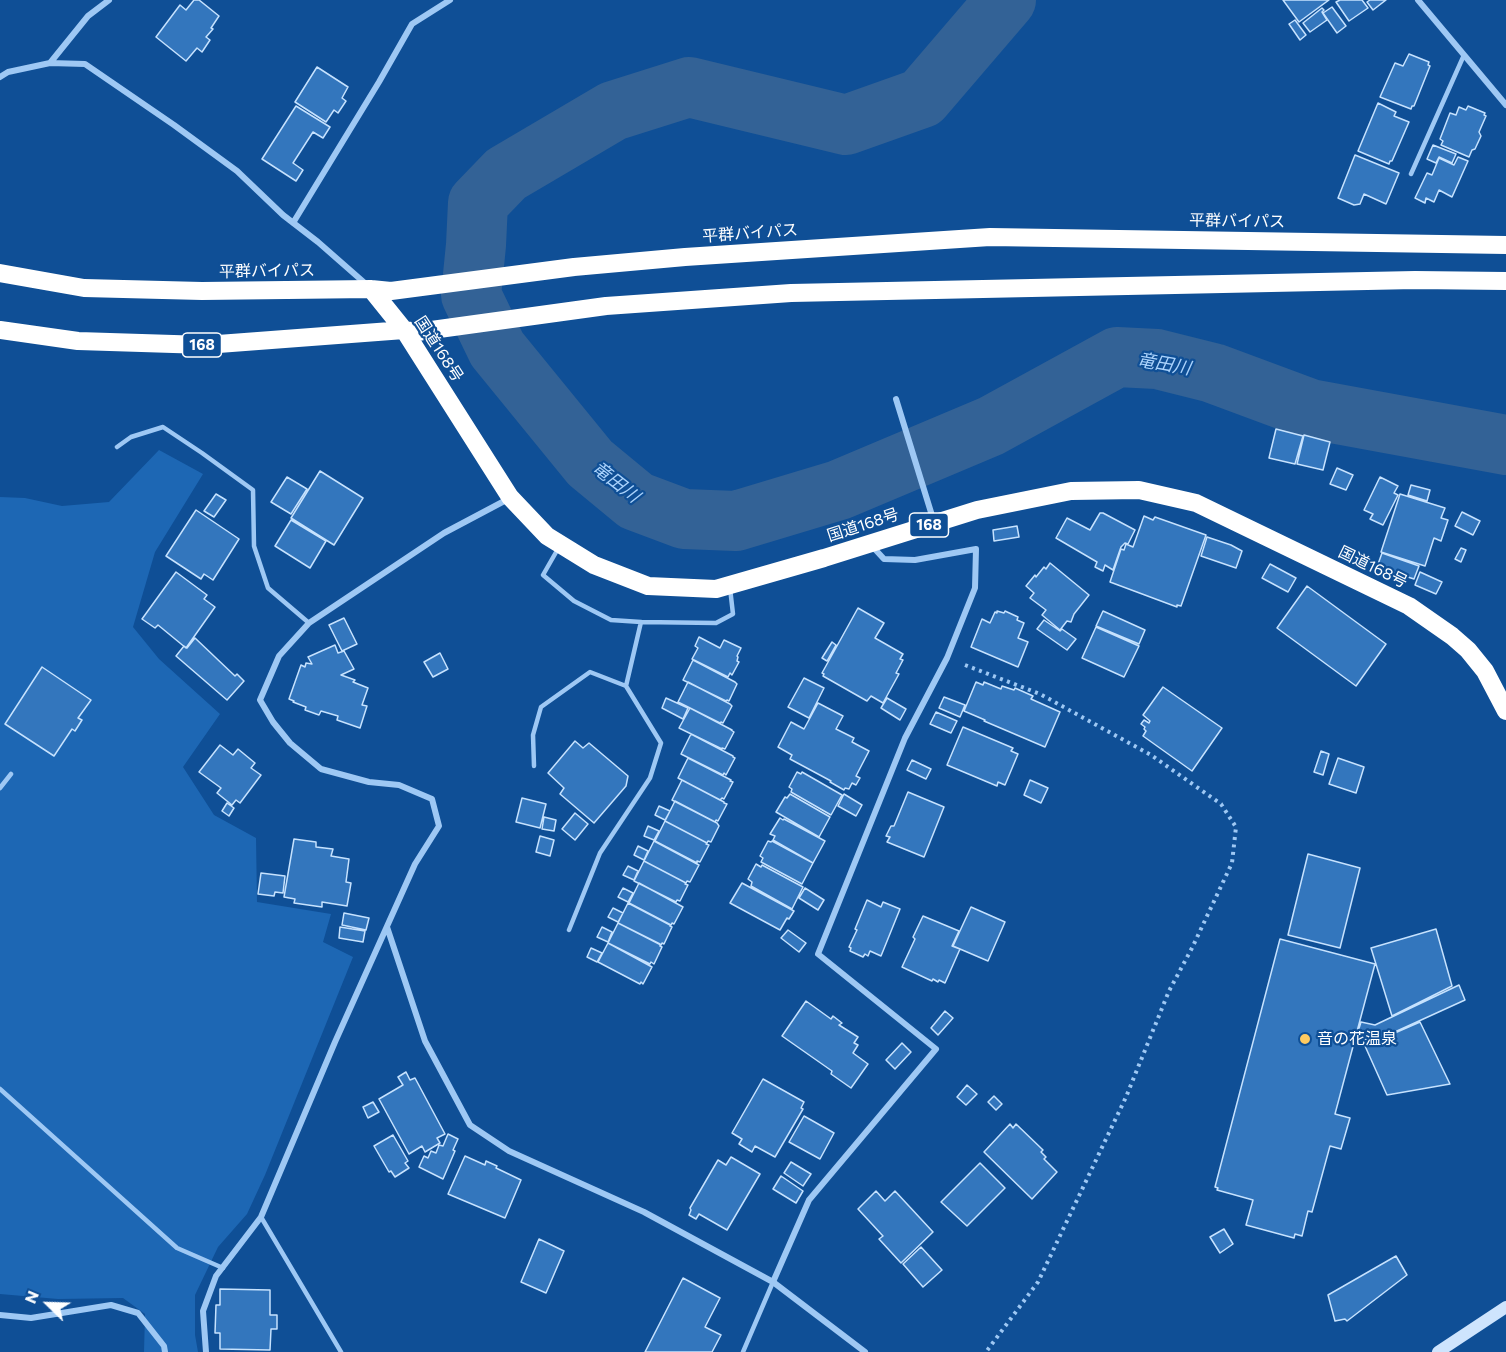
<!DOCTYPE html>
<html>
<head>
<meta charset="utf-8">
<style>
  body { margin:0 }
  #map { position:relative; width:1506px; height:1352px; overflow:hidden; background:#0f4f96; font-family:Commissioner,sans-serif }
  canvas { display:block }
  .north { position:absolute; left:18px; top:1274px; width:60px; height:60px; -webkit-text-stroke:4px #0f4f96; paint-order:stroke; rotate:293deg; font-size:16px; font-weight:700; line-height:24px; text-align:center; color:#fff }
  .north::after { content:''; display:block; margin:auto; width:21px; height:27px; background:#fff; clip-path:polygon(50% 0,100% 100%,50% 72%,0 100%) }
</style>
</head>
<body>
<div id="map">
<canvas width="1506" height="1352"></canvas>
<div class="north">N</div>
</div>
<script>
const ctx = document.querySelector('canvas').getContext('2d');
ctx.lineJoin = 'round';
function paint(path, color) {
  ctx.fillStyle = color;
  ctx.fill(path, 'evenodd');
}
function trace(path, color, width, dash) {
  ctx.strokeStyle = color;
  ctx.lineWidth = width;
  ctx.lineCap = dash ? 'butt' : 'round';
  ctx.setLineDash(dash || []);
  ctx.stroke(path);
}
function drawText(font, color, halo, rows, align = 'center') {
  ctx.font = font + ' Commissioner,"Noto Sans JP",sans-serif';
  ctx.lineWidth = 4.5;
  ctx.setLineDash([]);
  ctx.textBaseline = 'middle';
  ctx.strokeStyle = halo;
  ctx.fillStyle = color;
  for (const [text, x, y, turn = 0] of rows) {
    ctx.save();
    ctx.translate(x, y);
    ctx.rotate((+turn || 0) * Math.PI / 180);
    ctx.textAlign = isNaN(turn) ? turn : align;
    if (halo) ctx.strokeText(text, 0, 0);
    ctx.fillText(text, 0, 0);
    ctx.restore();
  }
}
paint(new Path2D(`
  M159 450 203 474 155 552 133 627 159 659 220 714 183 767 214 815 256 838 257 902 331 914 323 942 353 957 265 1175 247 1214 218 1247 195 1295V1335L198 1352H144L145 1314 123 1298 58 1299 0 1294V497L25 498 62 506 109 502Z`), '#1d67b4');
trace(new Path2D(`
  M1006 0 922 98 846 125 689 87 613 111 506 174 478 203 476 245 471 295 497 349 590 463 636 501 684 519 736 521 839 490 991 426 1117 357 1157 359 1213 373 1310 409 1506 445`), '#336296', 60);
const building = new Path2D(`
  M194 0H199L219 16 211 28 213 29 206 37 210 40 202 52 197 48 186 61 156 37 180 5 186 10Z
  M1283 0H1329L1299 22Z
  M1340 0H1362L1368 8 1349 21 1336 2Z
  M1370 0H1386L1373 10 1367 2Z
  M1332 7 1346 26 1337 33 1323 13Z
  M1322 8 1324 10 1322 12 1327 20 1310 32 1303 23Z
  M1295 20 1306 35 1300 40 1289 24Z
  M1409 54 1429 62 1428 65 1430 66 1414 106H1412L1411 109 1380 97 1395 63 1403 66Z
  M317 67 348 87 342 98 346 101 338 113 334 110 326 122 295 102Z
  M1378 103 1396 112 1394 116 1409 122 1392 161H1390L1389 164 1358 151Z
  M296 106 330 127 323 138 313 132 293 163 303 170 296 181 262 159Z
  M1468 106 1485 113 1484 115 1486 116 1479 132 1481 136 1475 149 1472 150 1469 157 1441 145 1443 141 1440 139 1450 113 1456 115 1459 107 1466 110Z
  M1433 145 1456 154 1452 163 1439 157 1436 163 1427 159Z
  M1355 155 1399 173 1386 204 1364 194 1360 204 1354 205 1338 198Z
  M1458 157 1468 161 1452 197 1439 190 1434 202 1426 198 1425 203 1415 198 1427 173 1432 175 1439 158 1454 165Z
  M1276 429 1303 436 1295 464 1269 458Z
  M1304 435 1330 442 1323 470 1297 464Z
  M1337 468 1353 475 1346 490 1330 484Z
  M320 471 363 498 334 545 291 518Z
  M287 477 307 489 291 514 271 502Z
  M1380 477 1398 486 1394 493 1398 495 1383 525 1370 519 1373 514 1364 510Z
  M1411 485 1430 490 1427 501 1408 495Z
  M216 494 226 500 214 517 204 511Z
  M1400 494 1445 508 1441 518 1448 520 1441 541 1434 538 1425 566 1381 552Z
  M196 510 239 539 213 580 204 574 201 579 166 556Z
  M1462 512 1480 521 1473 535 1455 526Z
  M1100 513H1103L1135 530 1128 544 1125 543 1121 547 1113 570 1105 565 1103 571 1095 567 1097 562 1056 538 1067 518 1090 530Z
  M1144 516 1153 520 1155 517 1206 535 1181 606 1177 605V607L1110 582 1121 549 1124 550 1126 544 1133 547Z
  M291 520 326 541 310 568 275 546Z
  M1017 526 1019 537 994 541 993 530Z
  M1207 537 1231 545 1242 551 1236 568 1201 556Z
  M1461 548 1466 550 1461 562 1455 559Z
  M1382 553 1419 566 1414 579 1377 567Z
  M1050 563 1089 595 1074 614 1071 622 1067 621 1060 630 1042 615 1046 610 1030 598 1034 593 1026 586 1035 575 1036 577 1044 567 1046 569Z
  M1270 564 1296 578 1288 592 1262 578Z
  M176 572 207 595 204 599 215 607 186 648 158 625 155 628 142 619Z
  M1420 572 1442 582 1436 594 1415 585Z
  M1307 586 1386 644 1356 686 1277 628Z
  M858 608 884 623 875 638 903 654 900 659 903 660 896 673 899 674 883 703 871 696 867 701 823 676 824 674 822 673Z
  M997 611 1004 613 1005 611 1018 617 1017 620 1024 623 1018 638 1028 642 1018 667 971 647 982 619 990 623 995 612 997 613Z
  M1103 611 1145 630 1139 644 1096 626Z
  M344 618 357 644 342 651 329 625Z
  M1044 620 1060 631 1062 629 1076 639 1067 650 1037 629Z
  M1096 627 1139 646 1124 677 1082 658Z
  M699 637 720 648 724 640 741 648 737 656 738 657 737 661 739 662 732 675 730 673 728 677 692 659 698 648 695 646Z
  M195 638 235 676 237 674 244 681 227 700 176 656 184 646 187 648Z
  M832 642 836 645 827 661 822 658Z
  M335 645 338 653 344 651 354 669 341 675 355 680 353 682 368 688 362 705 367 706 360 728 337 720 338 716 321 711 319 715 305 710 306 707 293 702 294 701 289 699 301 665 305 667 306 663 312 664 308 657Z
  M440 653 448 669 433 677 424 662Z
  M693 660 735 682 737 684 729 701 727 700 726 701 683 680Z
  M42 667 91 700 78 718 82 720 75 731 72 729 54 756 5 724Z
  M804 678 824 688 809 718 788 707Z
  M688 682 730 704 732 706 723 723 721 722 720 723 678 702Z
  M976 682 983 685 984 682 1001 689 1002 686 1014 690 1015 688 1033 696 1031 699 1060 712 1045 747 984 721 985 720 964 711Z
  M1163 687 1222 728 1192 771 1143 736 1146 731 1144 729 1145 727 1141 724 1144 720 1149 723 1150 721 1143 715Z
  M944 697 965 705 960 717 939 708Z
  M666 698 688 708 683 719 662 708Z
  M887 698 906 709 900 720 881 708Z
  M818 703 843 716 836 729 854 738 852 742 869 751 856 776 860 778 856 785 852 783 849 789 845 788 844 790 830 782 831 781 790 759 792 755 778 747 791 722 804 729Z
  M690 708 732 730H731L734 732 725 749 722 748V749L679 728Z
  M936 712 957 721 951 733 930 724Z
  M963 727 1013 748 1011 751 1018 754 1005 785 998 782 997 786 947 765Z
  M691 734 733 756V757L735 758 726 775 724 773 723 775 681 754Z
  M575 741 583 748 589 743 628 776 626 786 594 823 560 794 564 788 548 773Z
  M220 745 233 755 238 749 255 763 251 768 261 775 240 803 236 800 232 805 217 793 221 788 199 772Z
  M1321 751 1329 754 1323 775 1314 772Z
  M688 758 731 780 730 781 733 782 724 799 722 798 720 800 678 778Z
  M1338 758 1364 767 1356 793 1329 784Z
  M912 760 931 769 926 779 907 770Z
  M797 772 801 774 802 772 842 795 831 815 791 792 792 789 789 787Z
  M682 780 724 802V803L727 804 718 821 716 820 715 822 672 800Z
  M1030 780 1048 788 1041 803 1024 795Z
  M908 792 944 807 924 857 887 842 890 837 886 836 891 826H894Z
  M790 794 830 817 819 837 776 812 785 797 787 798Z
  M844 794 862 805 856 816 838 806Z
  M522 798 546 804 540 828 516 822Z
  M675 801 717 823 719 826 711 842 708 841 707 843 665 821Z
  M227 803 234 808 229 816 222 811Z
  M659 806 670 811 665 820 655 815Z
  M575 813 588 824 575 840 562 829Z
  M544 817 556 820 554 831 542 829Z
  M780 818 783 820 784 819 825 841 813 863 773 840 775 836 770 834Z
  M665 821 707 843 706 844 709 845 700 862 697 861V863L655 841Z
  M648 826 659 831 654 840 644 836Z
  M540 836 554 840 550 856 536 852Z
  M294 839 316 842V847L333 849 331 856 349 859 346 882 351 883 347 906 322 902V907L294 903 295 899 284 897Z
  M654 841 699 865 690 882 687 881 686 883 644 861Z
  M768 841 771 842 772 841 813 863 802 884 761 862 763 858 760 856Z
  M638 846 648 851 644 860 634 855Z
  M1308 854 1360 868 1340 948 1288 935Z
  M644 861 686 883 685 884 688 885 680 901 677 900 676 902 634 881Z
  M756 864 761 867 762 865 803 887 792 909 751 886 752 882 748 879Z
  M628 866 638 871 634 880 623 875Z
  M261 873 285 876 283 893 275 892 274 896 258 894Z
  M639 883 683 907 674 924 672 923 671 925 629 903Z
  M742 883 794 911 789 919 787 918 780 930 730 903Z
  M623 888 633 893 628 902 618 897Z
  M805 888 824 900 818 910 799 898Z
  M867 900 881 907 883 902 900 909 881 956 870 951 868 956 865 954 863 957 850 951 851 948 849 947 857 930 855 929Z
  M628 903 670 925V926L672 927 664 944 662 943 661 945 618 923Z
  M971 907 1005 922 988 961 953 946Z
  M613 908 623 913 618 922 608 917Z
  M344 913 369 918 366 930 342 925Z
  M923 916 959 931 952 946 960 949 945 983 939 980 938 982 933 979 932 981 902 967 915 939 913 937Z
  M618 923 660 944V946L662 947 654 964 651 962 650 964 608 943Z
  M340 927 365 931 363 942 339 938Z
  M602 927 612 932 608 942 597 937Z
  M1436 929 1452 986 1392 1016 1371 948Z
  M788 930 806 943 799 952 781 938Z
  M1280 939 1375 964 1335 1114 1350 1118 1341 1149 1330 1146 1312 1212 1308 1211 1302 1236 1295 1234 1294 1238 1246 1225 1253 1200 1217 1190 1218 1188 1215 1187Z
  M608 943 652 967 643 984 641 982 640 984 598 962Z
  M591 948 602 953 597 962 587 957Z
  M1459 985 1465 1000 1375 1041 1356 1038 1361 1022 1375 1025Z
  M806 1001 831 1019 833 1016 842 1023 839 1025 858 1037 854 1043 858 1045 853 1053 868 1064 851 1088 831 1074 832 1071 782 1036Z
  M945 1011 953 1018 938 1035 931 1028Z
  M1420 1022 1450 1084 1387 1095 1365 1046Z
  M902 1043 911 1052 895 1069 886 1060Z
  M406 1072 410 1080 415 1078 445 1134 437 1138 440 1143 425 1152 422 1146 409 1154 379 1099 403 1085 398 1077Z
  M763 1079 804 1102 801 1108 803 1109 775 1157 755 1146 752 1152 739 1144 742 1139 732 1133Z
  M967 1085 977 1094 966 1105 957 1097Z
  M994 1096 1002 1104 996 1110 988 1102Z
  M373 1102 379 1112 368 1118 363 1107Z
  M804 1116 834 1133 820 1159 789 1142Z
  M1010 1124 1013 1128 1016 1124 1043 1150 1041 1152 1046 1157 1044 1159 1057 1172 1032 1199 984 1152Z
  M448 1134 458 1139 453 1150 455 1151 443 1179 419 1167 424 1156 428 1158 431 1151 436 1153 439 1145 443 1146Z
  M393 1135 408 1161 405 1163 409 1168 395 1177 391 1171 389 1172 374 1146Z
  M465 1156 485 1165 486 1161 497 1166 496 1168 521 1180 505 1218 448 1194Z
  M731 1157 760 1174 727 1230 699 1214 696 1219 689 1215 691 1210 690 1208 718 1160 726 1165Z
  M791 1162 811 1174 803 1186 784 1173Z
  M980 1163 1005 1188 967 1226 941 1202Z
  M781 1176 803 1191 796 1203 773 1189Z
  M876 1191 885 1201 895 1191 933 1232 901 1263 879 1239 883 1236 858 1209Z
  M1224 1229 1233 1244 1220 1253 1210 1237Z
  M539 1239 564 1251 546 1293 521 1282Z
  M921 1247 942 1270 923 1287 903 1264Z
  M1396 1256 1407 1275 1347 1321 1345 1319 1335 1321 1328 1295Z
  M683 1278 720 1298 705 1327 721 1335 712 1352H645Z
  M220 1289 270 1290V1315H277V1329H271L270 1350 220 1349V1333H215L216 1305H220Z`);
paint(building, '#3376bd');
trace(building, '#c6e2fe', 1.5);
trace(new Path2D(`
  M965 665 1040 694 1151 755 1221 804 1236 827 1232 863 1192 948 1169 991 1126 1097 1038 1282 986 1352`), '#9ec8f4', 4, [3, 4.5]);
trace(new Path2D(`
  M1411 174 1464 55
  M117 447 131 437 163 427 202 453 253 490 254 546 268 588 309 623
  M559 547 543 575 574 601 611 620 641 622 716 623 733 614 730 588
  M534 766 533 735 541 707 590 672 626 686
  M0 788 11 774
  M569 930 600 853 650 778 661 743 626 686 641 622
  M0 1089 177 1248 223 1268
  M261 1217 341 1352
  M743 1352 773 1282`), '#9ec8f4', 4.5);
trace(new Path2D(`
  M1418 0 1506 105
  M50 63 88 16 109 0
  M0 77 8 72 50 63 85 64 174 125 237 171 283 215 318 242 367 285
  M293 223 379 82 412 24 450 0
  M896 399 934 522
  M387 927 425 1041 470 1125 509 1151 644 1212 773 1282
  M0 1315 31 1318 111 1305 138 1313 164 1346 165 1352
  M206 1352 203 1311 216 1276 261 1217 335 1042 415 864 439 826 432 799 399 785 369 782 321 769 290 743 273 722 260 700 279 656 309 623 444 533 510 498
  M865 1352 773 1282 809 1200 936 1049 818 954 905 738 947 658 975 588 976 549 915 560 884 559 872 546`), '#9ec8f4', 6);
trace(new Path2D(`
  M1438 1352 1506 1307`), '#cee4fd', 12);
trace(new Path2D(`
  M0 273 84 288 202 291 371 289 391 291 574 267 685 257 990 237 1506 245
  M371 289 404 330 510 497 547 536 594 565 648 586 716 589 824 558 977 510 1071 491 1139 490 1196 503 1409 606 1452 636 1468 650 1485 671 1506 711
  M0 330 78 341 205 345 404 330 417 332 606 306 791 293 1415 280 1506 281`), '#fff', 18);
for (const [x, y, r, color] of [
  [1305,1039,6,"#ffcb61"]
]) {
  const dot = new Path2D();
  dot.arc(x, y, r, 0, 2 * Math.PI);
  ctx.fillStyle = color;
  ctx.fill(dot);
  trace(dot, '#0f4f96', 2);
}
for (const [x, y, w] of [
  [202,345,39],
  [929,525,39]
]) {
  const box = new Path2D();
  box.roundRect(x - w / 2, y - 12, w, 24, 4.5);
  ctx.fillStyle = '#0f4f96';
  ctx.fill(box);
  trace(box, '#fff', 1.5);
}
drawText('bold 15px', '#fff', null, [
  ["168",202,345],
  ["168",929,525]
]);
drawText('16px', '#fff', '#0f4f96', [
  ["平群バイパス",1237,221,1],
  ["平群バイパス",750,233,-4],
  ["平群バイパス",267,271,-1],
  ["国道168号",439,349,57],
  ["国道168号",863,525,-18],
  ["国道168号",1373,567,26]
]);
drawText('16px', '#fff', '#0f4f96', [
  ["音の花温泉",1317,1039]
], 'left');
drawText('italic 18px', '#aad2fb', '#0f4f96', [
  ["竜田川",1164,364,10],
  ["竜田川",616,482,38]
]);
</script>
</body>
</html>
